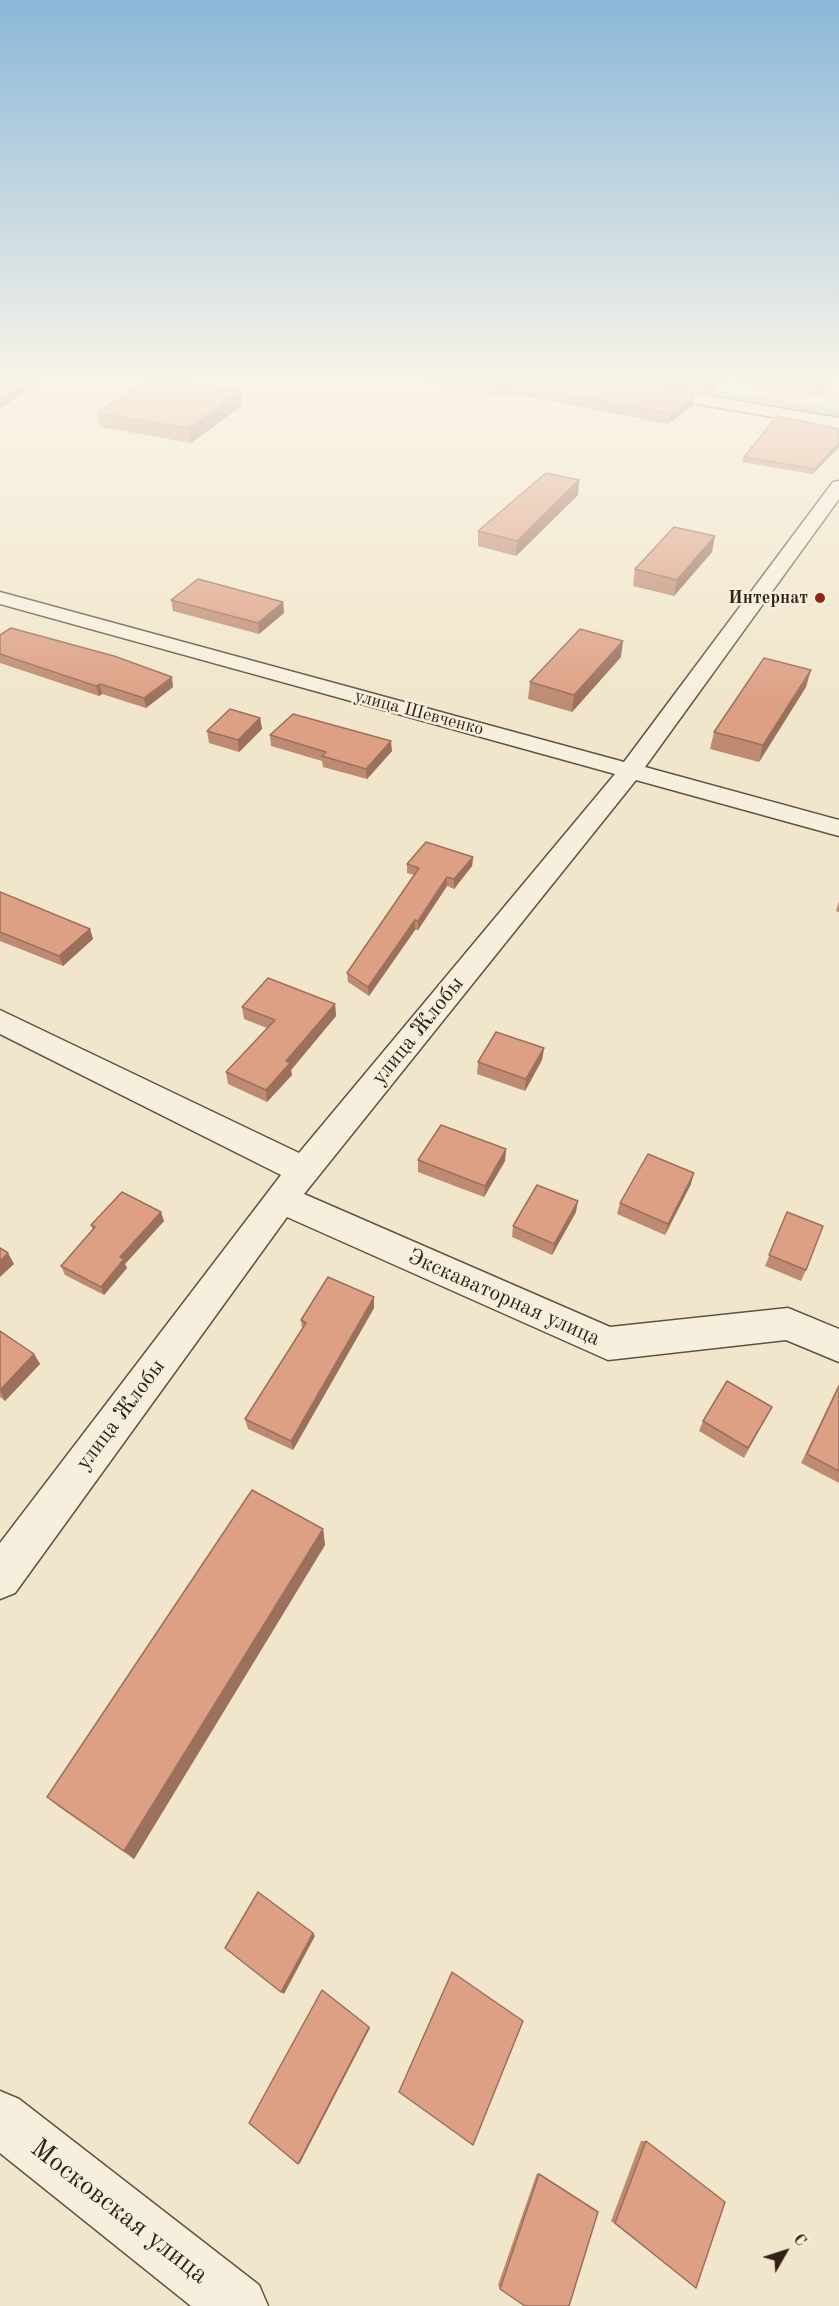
<!DOCTYPE html>
<html>
<head>
<meta charset="utf-8">
<style>
  body { margin:0 }
  #map { position:relative; width:839px; height:2306px; overflow:hidden; background:#f1e6cb; font-family:"Old Standard TT",serif }
  canvas { display:block }
  .north { position:absolute; left:755px; top:2222px; width:60px; height:60px; -webkit-text-stroke:4px #f6efdd; paint-order:stroke; rotate:51deg; font-size:16px; font-weight:700; line-height:24px; text-align:center; color:#312215 }
  .north::after { content:''; display:block; margin:auto; width:21px; height:27px; background:#312215; clip-path:polygon(50% 0,100% 100%,50% 72%,0 100%) }
</style>
</head>
<body>
<div id="map">
<canvas width="839" height="2306"></canvas>
<div class="north">С</div>
</div>
<script>
const ctx = document.querySelector('canvas').getContext('2d');
ctx.lineJoin = 'round';
function paint(path, color) {
  ctx.fillStyle = color;
  ctx.fill(path, 'evenodd');
}
function trace(path, color, width, dash) {
  ctx.strokeStyle = color;
  ctx.lineWidth = width;
  ctx.lineCap = dash ? 'butt' : 'round';
  ctx.setLineDash(dash || []);
  ctx.stroke(path);
}
function drawText(font, color, halo, rows, align = 'center') {
  ctx.font = font + ' "Old Standard TT",serif';
  ctx.lineWidth = 5;
  ctx.setLineDash([]);
  ctx.textBaseline = 'middle';
  ctx.strokeStyle = halo;
  ctx.fillStyle = color;
  for (const [text, x, y, turn = 0] of rows) {
    ctx.save();
    ctx.translate(x, y);
    ctx.rotate((+turn || 0) * Math.PI / 180);
    ctx.textAlign = isNaN(turn) ? turn : align;
    if (halo) ctx.strokeText(text, 0, 0);
    ctx.fillText(text, 0, 0);
    ctx.restore();
  }
}
paint(new Path2D(`
  M578 380H656L839 410V425Z`), '#b3c69c');
const minor = new Path2D(`
  M576 380H614L839 418V428L583 385Z
  M839 481V499L645 767 839 820V836L636 780 304 1194 610 1327 788 1308 839 1329V1362L786 1340 608 1360 287 1217 15 1593 0 1599V1543L281 1175 0 1034V1010L299 1153 615 774 0 604V592L624 762 833 482Z
  M0 2091 19 2099 259 2285 268 2306H191L0 2153Z`);
trace(minor, '#615342', 3);
paint(minor, '#f6efdd');
paint(new Path2D(`
  M414 380H604L693 406 668 424 544 400 507 394 503 397Z
  M630 380H831L819 396 727 381 710 394Z
  M240 391 242 406 191 443 100 427 97 413Z
  M839 429 813 474 742 462 744 457Z
  M579 480 578 495 516 556 478 546V531Z
  M715 536 712 552 674 596 633 586 635 569Z
  M171 600 283 602 284 613 259 634 173 611Z
  M0 635 173 687 146 708 102 694 99 696 0 663Z
  M621 657 572 712 528 699 530 682Z
  M806 687 759 762 710 749 714 732Z
  M260 718 262 729 239 752 209 743 207 731Z
  M270 735 392 751 367 779 323 767 322 761 271 746Z
  M473 857 472 866 454 889 447 886 418 930H415L369 996 348 982 347 973 414 875 407 873V864Z
  M0 892 90 929 93 939 63 966 0 941Z
  M839 901V912L836 911Z
  M335 1004 336 1016 291 1070 292 1075 267 1102 228 1084 226 1072 267 1028 244 1019 242 1007Z
  M544 1048 542 1060 525 1091 477 1074 478 1062Z
  M506 1149 505 1161 484 1197 418 1172V1160Z
  M691 1184 665 1235 617 1214 620 1203Z
  M576 1212 552 1255 512 1237 513 1226Z
  M787 1212 806 1270 801 1281 765 1266Z
  M164 1221 125 1264 127 1268 104 1295 65 1275 61 1266 93 1230 91 1225Z
  M374 1297V1308L293 1450 248 1429 245 1419 302 1329 301 1320Z
  M0 1331 34 1354 40 1364 5 1401 0 1397Z
  M839 1384V1483L801 1463Z
  M772 1407 744 1458 699 1431 703 1421Z
  M323 1529 325 1545 134 1859 59 1807 47 1797Z
  M641 2141H646L696 2288 611 2221Z
  M537 2173 598 2212 500 2289 498 2285Z`), '#be8a72');
paint(new Path2D(`
  M28 380H37L35 382 36 386 0 408V401Z
  M716 380H727L710 394 711 384Z
  M826 380H831L819 396 822 386Z
  M507 384V394L503 397V387Z
  M240 391 242 406 191 443 189 428Z
  M695 395 693 406 668 424 670 414Z
  M839 443V447L813 474 815 469Z
  M579 480 578 495 516 556 517 541Z
  M715 536 712 552 674 596 677 580Z
  M283 602 284 613 259 634 258 623Z
  M623 641 621 657 572 712 574 695Z
  M811 670 806 687 759 762 763 745Z
  M172 677 173 687 146 708 144 698Z
  M100 684 102 694 99 696 96 686Z
  M260 718 262 729 239 752 238 740Z
  M391 741 392 751 367 779 366 769Z
  M473 857 472 866 454 889V879Z
  M447 877V886L418 930V921Z
  M415 920V930L369 996 368 987Z
  M90 929 93 939 63 966 59 956Z
  M335 1004 336 1016 291 1070 292 1075 267 1102 266 1090 286 1061Z
  M544 1048 542 1060 525 1091 526 1079Z
  M506 1149 505 1161 484 1197 485 1186Z
  M694 1173 691 1184 665 1235 668 1224Z
  M578 1201 576 1212 552 1255 554 1244Z
  M161 1212 164 1221 125 1264 127 1268 104 1295 101 1287 120 1257Z
  M8 1253 14 1264 0 1277V1261Z
  M374 1297V1308L293 1450 291 1441Z
  M34 1354 40 1364 5 1401 0 1390Z
  M323 1529 325 1545 134 1859 124 1851Z
  M313 1933 315 1936 284 1994 281 1992Z
  M369 2027 370 2028 300 2163 298 2164Z`), '#9b705d');
const building = new Path2D(`
  M0 380H35V381L0 401Z
  M146 380H173L240 391 189 428 97 413Z
  M469 380H604L695 395 670 414 545 390 507 384 503 387Z
  M692 380H716L711 384Z
  M788 380H826L822 386Z
  M777 416 839 429V443L815 469 744 457Z
  M546 473 579 480 517 541 478 531Z
  M674 527 715 536 677 580 635 569Z
  M198 579 283 602 258 623 171 600Z
  M11 628 114 656 172 677 144 698 100 684 96 686 0 654V635Z
  M580 629 623 641 574 695 530 682Z
  M764 658 811 670 763 745 714 732Z
  M230 709 260 718 238 740 207 731Z
  M293 714 391 741 366 769 322 756 326 752 270 735Z
  M426 842 473 857 454 879 447 877 418 921 415 920 368 987 347 973 419 868 407 864Z
  M0 892 90 929 59 956 0 932Z
  M268 978 335 1004 286 1061 290 1063 266 1090 226 1072 275 1020 242 1007Z
  M496 1032 544 1048 526 1079 478 1062Z
  M441 1125 506 1149 485 1186 418 1160Z
  M648 1154 694 1173 668 1224 620 1203Z
  M537 1185 578 1201 554 1244 513 1226Z
  M122 1192 161 1212 120 1257 124 1259 101 1287 61 1266 95 1227 91 1225Z
  M787 1212 823 1226 806 1270 769 1255Z
  M0 1248 8 1253 0 1261Z
  M328 1277 374 1297 291 1441 245 1419 306 1323 301 1320Z
  M0 1331 34 1354 0 1390Z
  M727 1381 772 1407 748 1448 703 1421Z
  M839 1386V1471L807 1454Z
  M252 1490 323 1529 124 1851 47 1797Z
  M258 1892 313 1933 281 1992 225 1948Z
  M452 1972 523 2021 473 2145 399 2092Z
  M322 1990 369 2027 298 2164 249 2123Z
  M646 2141 725 2202 696 2288 615 2223Z
  M539 2174 598 2212 569 2306H525L500 2289Z`);
paint(building, '#dda085');
trace(building, '#9b705d', 1.5);
const sky = ctx.createLinearGradient(0, 0, 0, 703);
sky.addColorStop(0, '#8bb7d9');
sky.addColorStop(0.54, '#f9f4e8');
sky.addColorStop(1, '#f9f4e800');
ctx.fillStyle = sky;
ctx.fillRect(0, 0, 839, 703);
for (const [x, y, r, color] of [
  [820,598,6,"#8f2418"]
]) {
  const dot = new Path2D();
  dot.arc(x, y, r, 0, 2 * Math.PI);
  ctx.fillStyle = color;
  ctx.fill(dot);
  trace(dot, '#f6efdd', 2);
}
drawText('bold 18px', '#312215', '#f6efdd', [
  ["Интернат",808,598]
], 'right');
drawText('18px', '#312215', '#f6efdd', [
  ["улица Шевченко",419,713,15]
]);
drawText('22px', '#312215', '#f6efdd', [
  ["улица Жлобы",418,1031,-51],
  ["Экскаваторная улица",504,1298,24],
  ["улица Жлобы",121,1415,-53]
]);
drawText('27px', '#312215', '#f6efdd', [
  ["Московская улица",119,2212,38]
]);
</script>
</body>
</html>
